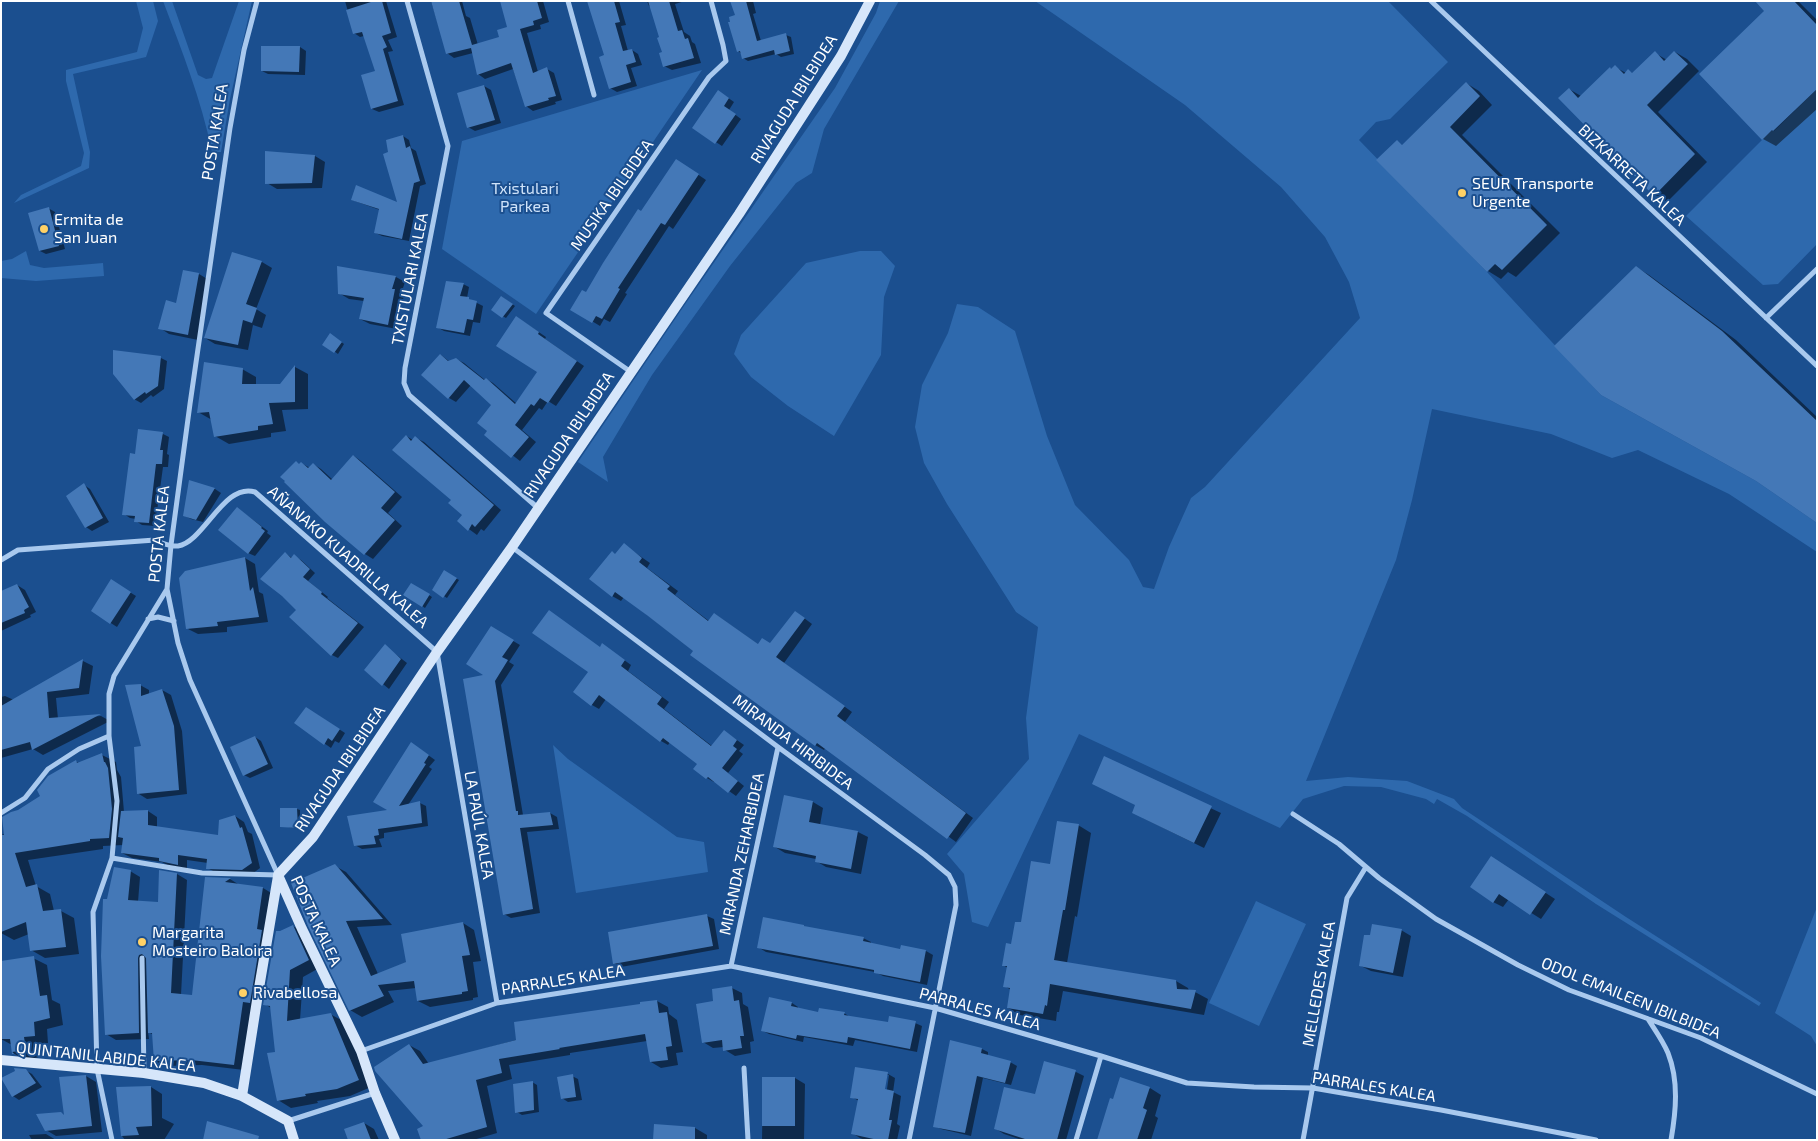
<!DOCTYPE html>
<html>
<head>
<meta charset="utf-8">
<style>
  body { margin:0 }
  #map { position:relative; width:1818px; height:1141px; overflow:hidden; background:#1b4f8f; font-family:"Exo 2",sans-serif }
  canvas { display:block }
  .frame { position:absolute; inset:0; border:2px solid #fff; pointer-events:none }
</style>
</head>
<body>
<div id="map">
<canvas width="1818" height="1141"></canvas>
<div class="frame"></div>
</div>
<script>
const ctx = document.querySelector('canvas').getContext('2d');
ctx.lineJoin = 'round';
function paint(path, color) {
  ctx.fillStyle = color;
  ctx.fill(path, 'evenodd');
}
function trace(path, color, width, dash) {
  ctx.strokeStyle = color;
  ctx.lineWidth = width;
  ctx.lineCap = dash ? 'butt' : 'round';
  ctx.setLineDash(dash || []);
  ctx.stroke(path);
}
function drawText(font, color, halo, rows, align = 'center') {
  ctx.font = font + ' "Exo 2",sans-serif';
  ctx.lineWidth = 4;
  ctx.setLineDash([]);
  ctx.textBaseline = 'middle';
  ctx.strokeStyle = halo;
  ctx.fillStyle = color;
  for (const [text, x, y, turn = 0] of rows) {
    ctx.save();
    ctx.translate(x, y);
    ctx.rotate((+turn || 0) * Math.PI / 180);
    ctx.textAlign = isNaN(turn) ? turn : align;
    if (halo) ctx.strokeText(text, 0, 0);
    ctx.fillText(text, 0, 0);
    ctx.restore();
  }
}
paint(new Path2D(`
  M136 1H153L158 21 146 57 73 74 90 152 89 168 14 203 21 195 81 166 84 153 66 81V70L137 52 143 28Z
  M163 1H172L198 75 206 79 212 78 239 1H252L230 99 221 152H212C201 99 182 51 163 1Z
  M880 1H899L824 129 812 173 796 183 730 266 652 375 603 457 608 482 578 462 688 300 835 88 876 13Z
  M1035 1H1388L1448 62 1390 119 1376 122 1359 140 1487 272 1601 395 1756 481 1817 523V552L1729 494 1638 450 1612 458 1551 434 1432 409 1412 500 1396 560 1306 781 1348 777 1407 781 1454 799 1462 808 1626 917 1761 1003 1759 1006 1596 904 1467 816 1437 799 1434 804 1426 799 1381 787 1344 786 1303 799 1280 828 1079 734 988 927 972 922 964 874 947 854 1029 759 1026 718 1038 627 1016 612 947 504 924 463 915 427 922 385 948 333 957 304 978 307 1015 331 1047 436 1075 505 1129 560 1143 587 1154 589 1169 547 1191 498 1205 487 1360 318 1349 282 1325 237 1281 187 1185 105Z
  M702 70 536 314 442 249 462 141Z
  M1817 89V244L1778 284 1763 285 1686 216 1772 130 1774 131Z
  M26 251 30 265 44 268 103 263 104 276 36 281 1 278V261L12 259Z
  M860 251H881L895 266 884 297 881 355 834 436 788 406 751 377 734 354 741 335 806 263Z
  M553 745 568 759 677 837 704 842 708 872 576 893Z
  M1256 901 1306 924 1259 1026 1209 1003Z
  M1817 907V1046L1811 1036 1775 1013Z`), '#2e69ad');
paint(new Path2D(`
  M345 1H386L397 37 388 40 393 51 388 52 404 105 379 112 372 109 376 71 364 36 360 37 354 33Z
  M431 1H462L466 16 470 18 478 45 501 38 509 28 501 1H543L549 22 540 25 541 29 527 33 538 72 547 69 554 73 562 100 555 102 556 104 533 111 526 106 513 69 485 79 478 74 473 53 454 58 447 53Z
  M589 1H619L626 25 621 26 628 51 632 50 638 54 642 65 631 68 637 86 617 92 610 88 606 56Z
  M647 1H685L675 4 684 32 690 36 692 42 695 44 701 63 672 70 664 66 661 38 651 7 649 6Z
  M731 1H753L756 13 753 14 761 41 786 35 791 37 794 54 781 57 776 54 748 61 743 58 742 54 738 51 736 16Z
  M1757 1H1798L1817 20V109L1776 146 1763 139 1766 11Z
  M300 47 306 51 305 75 268 74 262 71Z
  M1675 52 1687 59 1699 71 1658 112 1707 162 1667 202 1655 195 1569 89 1581 96 1615 67 1626 73 1629 71 1633 74 1655 53 1667 60Z
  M1466 83 1479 91 1492 105 1462 135 1560 233 1516 277 1508 272 1501 279 1488 271 1397 142 1403 146Z
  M484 86 491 90 501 123 475 131 468 127Z
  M724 95 734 102 729 110 741 119 722 146 694 128Z
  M403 136 409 140 411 148 416 151 426 184 420 186 409 241 382 236 376 233 380 210 352 200 399 204 390 153Z
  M267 153 315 156 325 162 322 188 277 189 267 183Z
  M684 165 706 180 673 229 669 226 625 293 627 294 610 322 604 319 600 326 572 309 586 294 642 212Z
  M48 208 55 212 65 249 46 254 40 251Z
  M232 254 262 262 272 268 256 309 266 315 262 328 253 325 248 350 215 344 205 338Z
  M1636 267 1649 275 1736 340 1817 417V521Z
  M338 268 396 277 405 282 401 294 404 295 397 329 370 324 360 319 364 301 349 299 339 293Z
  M199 274 209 280 198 340 169 334 160 328Z
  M463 284 469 287 467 298 483 306 480 323 473 322 470 336 444 331 437 327Z
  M502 297 515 306 506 318 492 310Z
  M524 322 546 337 545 339 584 366 556 406 548 401 542 410 539 408 522 430 536 442 520 461 485 434 488 431 493 405 471 385 456 402 449 398 441 355 450 362 456 359 464 363 485 380 486 379 493 383 517 404 539 372Z
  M333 336 344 344 338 354 324 344Z
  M161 358 167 361 164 389 153 397 151 395 141 403 134 399Z
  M295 367 308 374V409L282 410 286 431 271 433V437L229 444 215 436 212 420 198 412 242 369 256 377V385H281Z
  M163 434 169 437 167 454 169 455 168 467H163L155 526 142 525 136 521V519L130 518 124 514 136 456Z
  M406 436 413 440 416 438 424 442 501 510 484 531 481 529 477 535 458 521 463 515Z
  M354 456 361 461 402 497 388 513 402 526 373 559 365 554 326 521 300 465 301 463 310 468 313 464 321 469 333 480Z
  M190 482 215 489 221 493 203 522 191 519 185 516Z
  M84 485 90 489 109 522 92 531 86 527Z
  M237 508 268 531 267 533 271 536 255 556 248 553Z
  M624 545 650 563 647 568 678 591 675 595 709 621 715 614 759 645 771 644 796 612 812 624 784 663 852 712 845 722 973 818 956 842 826 747 824 750 815 745 624 597 621 601 612 596 616 555Z
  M285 553 292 558 294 556 301 560 315 573 308 581 328 597 327 598 364 627 338 658 332 655 297 610 283 595Z
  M245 558 255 564 259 592 263 594 268 622 227 627V632L198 634 188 629Z
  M445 572 459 580 447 598 433 589Z
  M112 581 136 596 117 627 92 611Z
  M411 584 432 597 425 608 405 594Z
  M17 585 25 590 36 612 30 615 31 617 1 631V593Z
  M491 628 520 645 509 662 514 665 501 685 523 815 550 813 557 817 559 829 527 832 540 913 511 918 504 914 486 676Z
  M385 646 407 663 389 689 366 670Z
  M600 648 609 649 631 665 628 671 669 702 664 709 712 746 724 731 744 745 739 751 743 754 728 773 744 786 736 796 715 781 714 782 707 778 699 764 670 742 668 745 661 741 606 699 599 709 592 705 589 672Z
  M83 661 93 666 89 694 56 698 58 719 101 716 110 721 43 755 33 749 1 758V697L5 696 14 700Z
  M140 685 149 690V695L162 690 171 695 182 731 187 794 147 799 139 794 143 747Z
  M313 712 345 733 339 743 335 741 331 748 295 723Z
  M255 737 261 741 273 768 250 778 244 775Z
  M417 747 435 760 429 767 432 769 408 805 420 803 426 806 428 826 384 833V838L379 839 382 847 362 849 355 845 391 811Z
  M102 755 116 762 117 770 121 777 124 812 148 811 157 817V828L219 836 235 816 244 822 248 832 252 834 260 868 252 874 217 873 207 868 208 863 187 860V869L169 866 162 862 132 858 122 853 123 845 103 846V849L28 860 36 886 50 894 54 911H61L74 918 79 954 45 958 31 950 29 934 14 940 1 933V835L5 834 18 812 41 796 76 762 79 763Z
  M1104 758 1221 813 1204 848 1143 818 1137 805Z
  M785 797 813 802 823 808 820 825 858 832 868 837 861 874 826 867 816 861V859L785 853 775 847Z
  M297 809 300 810V829L282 826Z
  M1078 825 1091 833 1077 917 1075 916 1067 963 1176 981 1188 988 1189 991 1195 992 1208 999 1204 1015 1063 991 1059 1012H1057L1056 1021 1020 1015 1008 1008 1011 990 1005 986 1008 968 1003 965 1051 865Z
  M1501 864 1555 899 1541 919 1509 899 1503 907 1493 902Z
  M335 866 346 872 392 925 357 927 378 974 407 962 463 923 474 930 481 961 473 962 478 997 473 998V1000L430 1007 418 1001 416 988 388 991 394 1002 362 1017 350 1010 307 919Z
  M130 871 140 877 138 902 159 904 177 874 187 880 181 995 193 996 206 879H230L241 886 263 888 273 894 244 1070 202 1065 165 1066 155 1061 154 1035 148 1032 149 1039 116 1040 106 1034 108 901Z
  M707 916 714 919 719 949 621 967 614 963Z
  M293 926 305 934 321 967 303 977 300 1020 330 1014 343 1021 371 1087 350 1096 317 1101 318 1103 291 1108 278 1100 276 1053 271 1008 265 1004 280 932Z
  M804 926 809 929 863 938 871 942V944L901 950 926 951 933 955 927 985 883 976 875 972 766 952 758 947Z
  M1401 930 1411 936 1403 977 1371 971 1361 966Z
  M33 958 47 965 52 1000 60 1004 63 1025 47 1029 48 1043 37 1044 39 1057 25 1060 13 1053 12 1045 1 1039Z
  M732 988 742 993 743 1004 748 1007 754 1041 750 1042 751 1053 735 1056 725 1050 724 1047 713 1048 703 1042 715 1002Z
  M770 998 792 1003 798 1007V1009L819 1013H844L850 1017 889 1023H915L922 1026 917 1052 855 1040 853 1046 804 1037 803 1042 769 1034 763 1031Z
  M657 1001 668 1007 669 1014 677 1020 683 1052 676 1053 678 1065 661 1068 651 1062 647 1041 570 1053V1055L509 1065 512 1079 487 1086 497 1133 473 1140H423L425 1127 409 1045 420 1051 429 1064Z
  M951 1042 982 1049 988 1052V1056L1010 1062 1017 1066 1011 1085 983 1078 971 1136 941 1129 934 1126Z
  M1045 1063 1076 1072 1084 1076 1066 1140H1022L1004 1134 996 1129 1036 1095Z
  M25 1070 32 1074 42 1087 19 1100 13 1096Z
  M888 1074 895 1078 893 1092 901 1096 897 1124 900 1126 897 1140H865L860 1138 852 1133 859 1101 852 1097ZM886 1075H889L886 1096 883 1095Z
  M86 1076 96 1082 102 1132 56 1136 46 1130 65 1116Z
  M572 1076 578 1079 582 1100 568 1102 562 1098Z
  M763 1078H795L805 1084 804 1140H762Z
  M532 1082 537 1085 539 1112 522 1115 517 1112Z
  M151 1087 162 1094V1118L174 1124 164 1140H125L122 1136Z
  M1150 1088 1161 1095 1155 1116 1158 1118 1151 1140H1102Z
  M364 1123 374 1129 379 1140H349Z
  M655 1125 695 1128 707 1135V1140H654Z
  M46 1134 56 1140H32L29 1135Z`), '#0007');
paint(new Path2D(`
  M374 1H382L391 33 382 36 387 47 383 49 398 101 371 109 361 75 375 71 362 32 353 34 346 10Z
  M431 1H459L472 45 499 37 497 30 507 27 500 1H537L542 18 533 21 534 25 520 29 533 73 547 67 556 96 548 98 549 100 525 107 511 63 477 75 471 48 446 54Z
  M587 1H614L620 22 615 23 623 51 632 49 636 62 626 65 631 82 609 89 599 57 604 55Z
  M648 1H669L678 31 682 30 685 39 688 38 694 58 663 67 659 53 662 52 657 38 659 37Z
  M730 1H746L757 41 786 33 790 51 775 55 774 50 742 59 740 51 737 52 728 22H730L729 17 735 15Z
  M1755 1H1794L1817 25V89L1773 131 1772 130 1762 140 1699 74 1764 11Z
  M261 46H300L299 72 261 71Z
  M1655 51 1664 61 1674 51 1688 64 1647 105 1695 154 1654 196 1558 98 1569 88 1578 98 1610 67 1611 69 1615 65 1624 74 1628 69 1632 73Z
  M1466 82 1480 96 1450 127 1547 225 1502 270 1495 264 1487 272 1376 160 1397 140 1402 145Z
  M484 85 495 120 467 128 457 93Z
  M718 90 729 98 724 106 736 114 715 144 692 128Z
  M403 135 406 148 410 146 420 181 414 183 402 239 374 233 379 209 351 200 356 185 397 202 383 154 388 152 386 140Z
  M265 151 315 155 312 183 265 184Z
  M676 159 699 174 665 225 661 223 618 288 620 289 602 319 596 316 592 323 570 310 582 290 586 292 603 263 638 209 641 211Z
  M49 207 59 246 39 251 28 213Z
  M232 252 262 261 246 304 257 308 252 323 243 320 238 345 204 338Z
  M337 266 396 276 392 289H395L388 325 359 319 364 298 338 294Z
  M1636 266 1722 331 1817 421V523L1756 481 1601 395 1554 346Z
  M183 270 199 273 188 335 158 329 166 300 176 303Z
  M446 281 464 283 460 296 469 297V299L477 301 473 320 467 319 464 333 436 328Z
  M501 296 513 304 502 318 491 310Z
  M516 316 539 332 538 334 577 361 548 403 540 398 534 406 531 404 515 425 529 437 511 458 484 435 487 431 477 423 491 405 464 380 448 399 421 375 440 354 448 361 456 358 484 380 486 378 515 404 537 372 496 346Z
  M330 333 342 342 334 353 322 345Z
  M113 350 161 356 158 386 146 394 145 392 134 400 113 374Z
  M204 362 243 368 242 384H280L295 365V402L269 403 273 424 258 426V430L214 437 209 412 197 413Z
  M138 429 163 432 160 450H163L162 464H156L149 523 134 522 135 516 122 515 130 453 135 454Z
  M406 435 411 441 415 436 494 505 475 527 472 524 468 531 457 521 462 515 448 503 451 500 392 450Z
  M353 455 395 492 381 508 395 520 364 555 325 522 284 482 285 481 280 477 296 461 299 464 301 462 308 468 313 463 331 480Z
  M189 480 215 488 196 520 183 516Z
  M84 483 103 518 85 528 66 496Z
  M237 507 262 527 261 528 265 531 248 554 218 530Z
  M624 543 642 558 639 562 670 586 667 589 708 621 714 613 758 644 762 638 770 643 795 611 805 618 776 657 845 706 837 716 966 813 947 839 817 743 815 746 690 655 693 651 648 616 615 592 612 597 589 579 612 551 615 554Z
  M285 552 291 558 294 554 310 569 303 577 322 592 321 594 358 623 331 656 289 617 296 610 282 596 260 579Z
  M245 557 250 591 253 587 259 617 217 622 218 626 186 629 179 578 185 571Z
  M444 570 457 578 443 598 432 590Z
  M111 579 131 592 110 624 91 611Z
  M411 583 430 594 422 607 403 595Z
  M17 584 29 607 24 610 25 613 1 623V591Z
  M549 610 600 647 602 643 625 660 621 666 662 697 657 704 711 746 724 730 737 740 733 746 737 749 722 768 738 781 728 793 708 777 706 779 693 769 697 764 663 738 660 742 599 695 591 706 573 692 588 672 532 633Z
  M491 626 514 640 502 657 508 660 495 681 516 811H518V815L550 812 553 825 520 828 533 909 503 915 463 679 483 675 466 664Z
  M385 644 401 659 382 686 364 670Z
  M83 659 79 688 47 692 49 718 101 714 32 750 30 742 1 750V706Z
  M141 684V696L162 689 174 726 179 790 137 794 134 747 141 746 125 685Z
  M306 707 340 729 332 741 328 738 324 745 294 723Z
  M255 736 268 764 243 776 230 747Z
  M411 742 429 755 424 763 426 764 399 806 420 801 422 823 378 829 379 835 374 836 376 844 354 846 347 816 387 810 373 802Z
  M102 753 104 762H105L108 768 112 809 109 838 90 839V841L15 853 26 887 37 884 43 911 61 909 66 947 30 951 26 922 1 932V835H4L2 817 11 812 18 810 40 796 37 790 48 776 76 760 77 763Z
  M1104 756 1212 806 1194 843 1132 813 1135 805 1092 784Z
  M784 795 813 801 809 822 858 831 851 869 815 862 816 856 773 847Z
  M280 808H297L298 828 280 827Z
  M148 810V825L218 835 219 820 235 815 240 828 242 827 252 863 242 870 206 869 207 859 178 855V865L159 861V858L121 853 123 838 118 837 121 811Z
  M1057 821 1079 824 1065 910H1063L1054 960 1176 980 1177 989 1196 990 1191 1009 1050 984 1047 1006 1045 1005 1043 1014 1007 1008 1010 988 1003 987 1007 966H1002L1006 943 1011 944 1015 922H1021L1031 861 1050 864Z
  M1491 856 1546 892 1530 915 1499 894 1493 903 1470 887Z
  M335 864 383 919 346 921 371 976 406 962 401 934 463 922 470 955 462 956 468 991 462 992V994L417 1001 414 981 378 985 384 996 349 1011 308 926 291 883Z
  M114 867 131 870 128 900 158 902 159 870 177 873 171 993 192 995 205 877 231 878 225 882 263 887 257 929 262 930 250 1003 243 1002 234 1065 191 1060 154 1061 152 1033H148L146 958 142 954 139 955 138 958 139 1033 105 1035 101 956 103 899H107Z
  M707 914 713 946 613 964 608 932Z
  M763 917 804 925V926L864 937 863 941 900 949 901 945 926 950 920 982 874 973V970L757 948Z
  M1372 924 1402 929 1393 973 1359 966 1364 935H1370Z
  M293 925 309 960 290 970 287 1021 331 1013 359 1080 337 1089 305 1094 306 1096 277 1101 267 1053 275 1052 270 1006 263 1005 276 931H280Z
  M34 956 40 996 47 995 50 1018 34 1022 35 1036 24 1037 26 1050 12 1052 14 1054H12L10 1039H1V961Z
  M732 986 734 1001 739 1000 744 1036H740L742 1048 723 1051 722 1040 702 1043 696 1004 713 1001 712 989Z
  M769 997 792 1002 791 1006 818 1012 819 1008 845 1012 844 1015 888 1022 889 1016 916 1021 910 1049 848 1037 847 1043 797 1035 796 1039 761 1031Z
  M657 1000 659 1013 667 1012 672 1046 666 1047 668 1060 650 1062 645 1034 559 1048 560 1049 499 1059 502 1073 476 1080 487 1127 443 1140H421L417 1129 423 1126 375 1071 374 1067 409 1044 423 1064 516 1040 514 1022 640 1004V1002Z
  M950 1040 982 1048 981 1053 1011 1061 1005 1083 977 1076 965 1133 933 1127Z
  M1044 1061 1076 1070 1057 1140H1028L994 1129 1004 1087 1035 1094Z
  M855 1067 888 1072 885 1089 894 1091 889 1120H892L888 1140H878L851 1134 858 1099 850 1098Z
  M14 1068 26 1069 36 1083 12 1097 1 1078 15 1071Z
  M573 1074 576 1097 561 1099 557 1077Z
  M86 1075 92 1126 45 1131 36 1114 61 1112 64 1115 59 1077Z
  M762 1077H795V1126H762Z
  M1120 1077 1150 1087 1143 1108 1147 1110 1137 1140H1097L1110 1098 1113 1099Z
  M533 1081 534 1110 515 1113 513 1084Z
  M151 1086 152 1126 136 1127 139 1135 121 1136 116 1087Z
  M207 1121 259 1136 258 1140H203Z
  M364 1122 371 1140H348L344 1129Z
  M654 1124 695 1127V1140H653Z`), '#4478b7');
trace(new Path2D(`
  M407 1 448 146 405 368 404 383 409 395 538 508
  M568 1 594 95
  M1431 1 1817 366
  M1766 318 1817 269
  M631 372 546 313 709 77 726 61 723 45 711 1
  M512 547 778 747 925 855 949 875 955 887 956 905 909 1140
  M1 560 18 550 155 540C162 543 170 547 178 546 204 542 224 482 255 492L437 652 497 1003
  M148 619 158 617 174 621
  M1 813 25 798 48 769 79 749 109 736
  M1293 814 1339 844 1379 878 1436 919 1518 965 1569 990 1701 1038 1817 1094
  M112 858 202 873 278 875 190 680 178 643 167 589 171 545 190 404 230 128 244 50 257 1
  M142 958 144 1073
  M731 966 778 747
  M1648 1019C1655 1030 1663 1041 1668 1053 1679 1081 1676 1111 1671 1140
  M361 1051 497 1003 731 966 935 1008 1101 1056 1187 1083 1254 1087 1313 1088 1441 1110 1596 1140
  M744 1068 748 1140
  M288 1121 375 1093
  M112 1140 97 1069 93 912 112 858 117 801 109 736V694L114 676 167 589
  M1076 1140 1101 1056
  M1303 1140 1347 898 1366 867`), '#a9c9ee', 5);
trace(new Path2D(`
  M278 875 313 837 437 652 512 547 739 214 841 56 870 1
  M278 875 302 929 361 1051 375 1093 395 1140
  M1 1060 144 1073 204 1083 242 1096 288 1121 294 1140
  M242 1096 258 994 278 876`), '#d6e6fa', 10);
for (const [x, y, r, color] of [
  [1462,193,5,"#ffd166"],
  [44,229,5,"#ffd166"],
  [142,942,5,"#ffd166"],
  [243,993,5,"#ffd166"]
]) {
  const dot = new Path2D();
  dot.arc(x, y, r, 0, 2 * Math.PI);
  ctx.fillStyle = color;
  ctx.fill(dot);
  trace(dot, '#1b4f8f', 2);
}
drawText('16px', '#fff', '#1b4f8f', [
  ["RIVAGUDA IBILBIDEA",794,99,-58],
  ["POSTA KALEA",215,132,-81],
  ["BIZKARRETA KALEA",1632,175,43],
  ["MUSIKA IBILBIDEA",612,195,-55],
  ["TXISTULARI KALEA",410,279,-79],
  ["RIVAGUDA IBILBIDEA",569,435,-56],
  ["POSTA KALEA",159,534,-84],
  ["AÑANAKO KUADRILLA KALEA",348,557,41],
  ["MIRANDA HIRIBIDEA",793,742,37],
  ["RIVAGUDA IBILBIDEA",340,769,-56],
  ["LA PAÚL KALEA",479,825,80],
  ["MIRANDA ZEHARBIDEA",742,854,-78],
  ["POSTA KALEA",316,921,65],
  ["PARRALES KALEA",563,980,-9],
  ["MELLEDES KALEA",1319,984,-80],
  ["ODOL EMAILEEN IBILBIDEA",1631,998,22],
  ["PARRALES KALEA",980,1009,15],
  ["QUINTANILLABIDE KALEA",106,1057,6],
  ["PARRALES KALEA",1374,1087,9]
]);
drawText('16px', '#fff', '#1b4f8f', [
  ["SEUR Transporte",1472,184],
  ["Urgente",1472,202],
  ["Ermita de",54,220],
  ["San Juan",54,238],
  ["Margarita",152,933],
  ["Mosteiro Baloira",152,951],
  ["Rivabellosa",253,993]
], 'left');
drawText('16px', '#cfe3fa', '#1b4f8f', [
  ["Txistulari",525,189],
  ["Parkea",525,207]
]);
</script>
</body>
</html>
